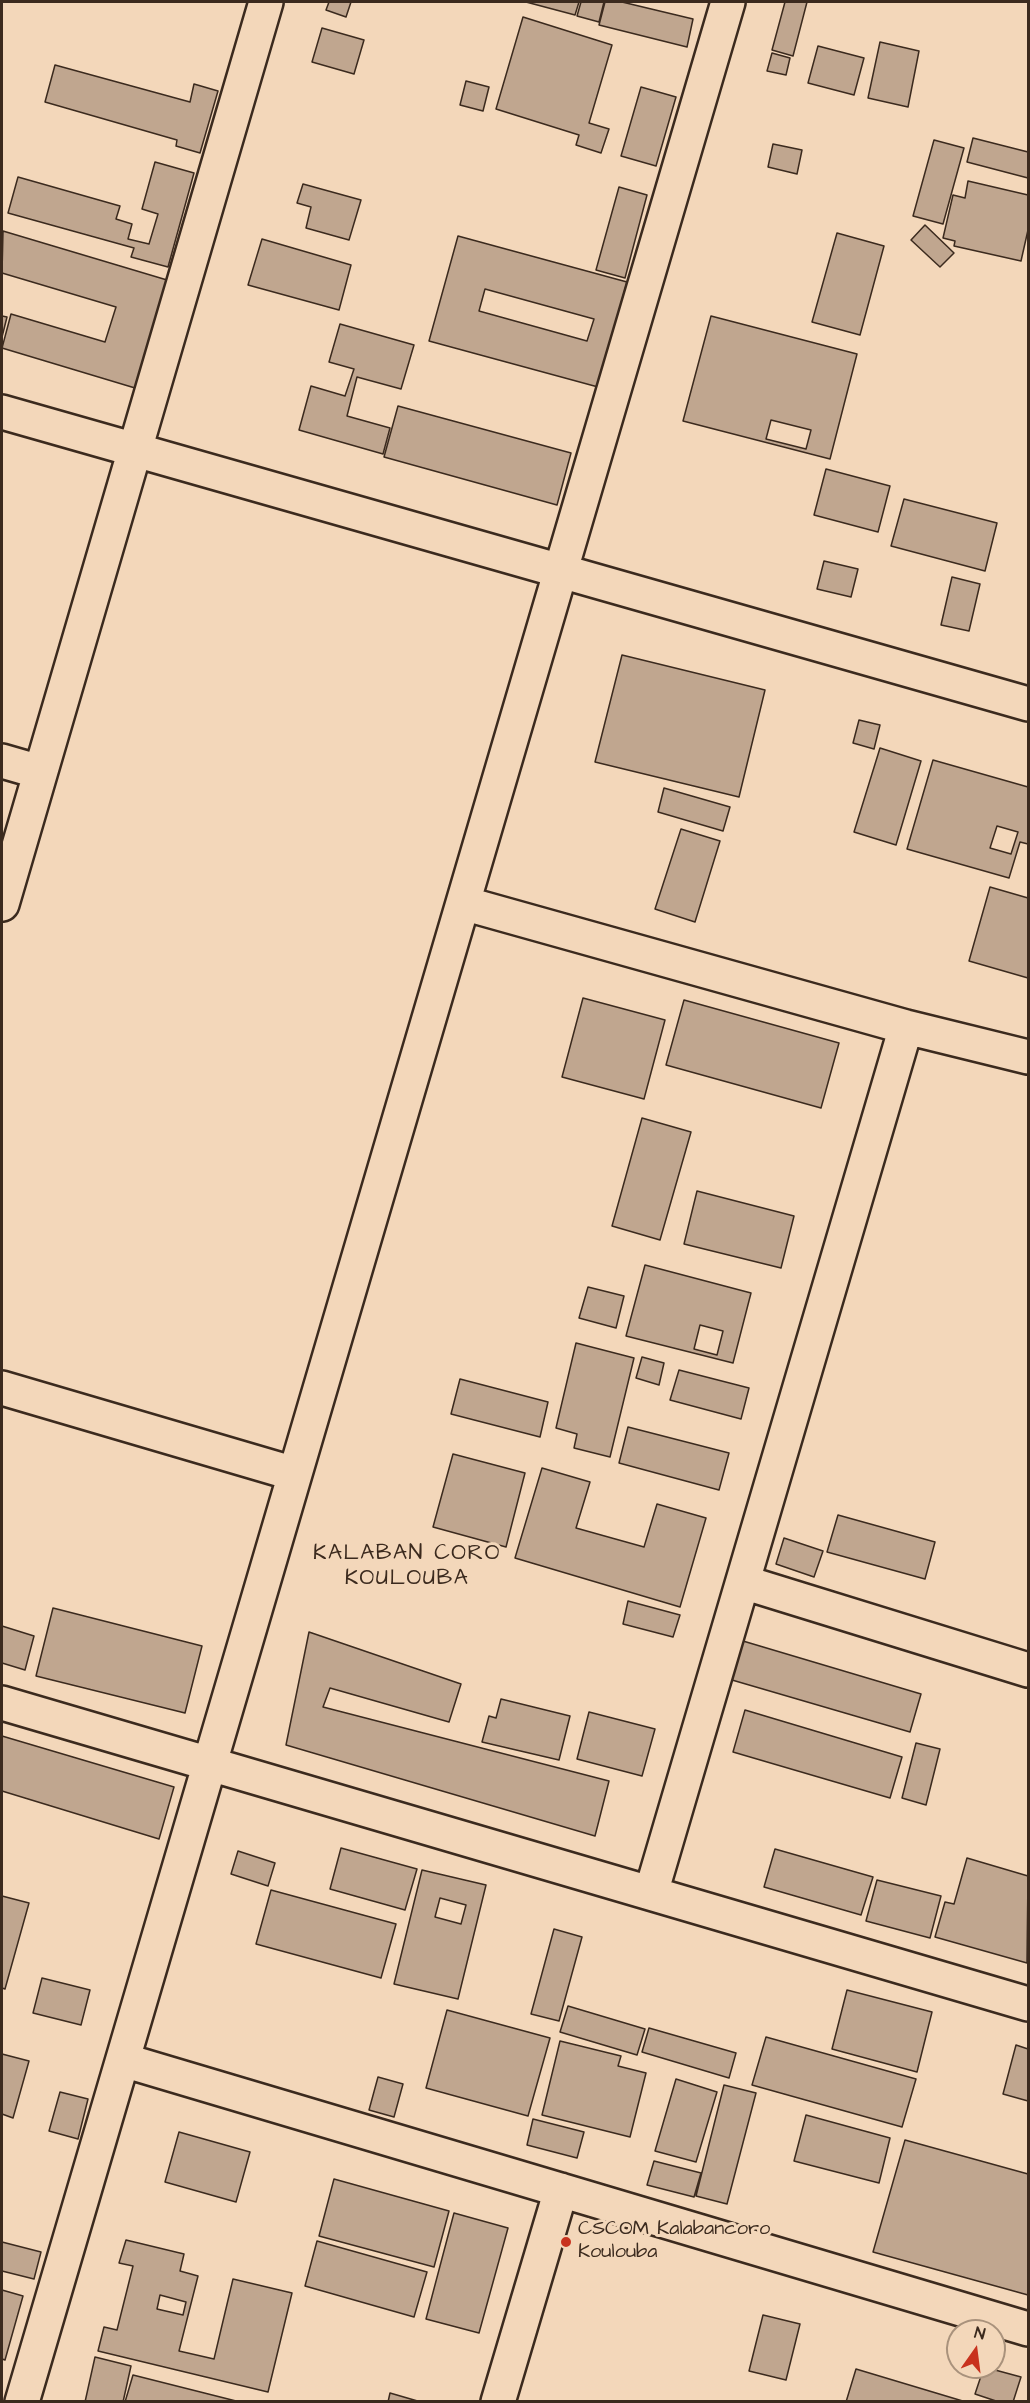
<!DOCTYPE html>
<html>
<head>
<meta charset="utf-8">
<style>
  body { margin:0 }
  #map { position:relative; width:1030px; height:2403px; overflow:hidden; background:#f3d7ba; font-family:"Architects Daughter",sans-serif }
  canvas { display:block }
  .frame { position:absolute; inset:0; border:3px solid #3b2a1e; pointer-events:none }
  .north { position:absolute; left:946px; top:2319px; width:60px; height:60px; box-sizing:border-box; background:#f3d7ba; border:2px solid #a9927c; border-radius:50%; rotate:14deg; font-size:16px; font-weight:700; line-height:24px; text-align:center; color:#3b2a1e }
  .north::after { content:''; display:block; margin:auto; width:21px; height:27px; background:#c8321e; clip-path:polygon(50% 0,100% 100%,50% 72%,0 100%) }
</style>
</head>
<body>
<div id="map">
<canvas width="1030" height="2403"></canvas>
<div class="frame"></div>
<div class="north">N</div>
</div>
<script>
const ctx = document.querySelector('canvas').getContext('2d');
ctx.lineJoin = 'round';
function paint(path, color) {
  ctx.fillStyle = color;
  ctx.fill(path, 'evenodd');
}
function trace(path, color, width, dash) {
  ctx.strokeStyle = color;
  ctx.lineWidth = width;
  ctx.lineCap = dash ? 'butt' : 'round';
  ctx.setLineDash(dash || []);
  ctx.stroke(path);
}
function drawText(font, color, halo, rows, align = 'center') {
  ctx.font = font + ' "Architects Daughter",sans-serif';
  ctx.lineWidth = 6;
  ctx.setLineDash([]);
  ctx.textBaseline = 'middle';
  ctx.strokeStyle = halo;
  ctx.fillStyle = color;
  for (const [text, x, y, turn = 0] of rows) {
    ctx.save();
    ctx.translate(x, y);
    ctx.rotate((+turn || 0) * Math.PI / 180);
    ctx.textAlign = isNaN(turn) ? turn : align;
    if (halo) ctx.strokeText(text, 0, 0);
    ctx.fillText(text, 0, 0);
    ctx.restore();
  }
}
const building = new Path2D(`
  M329 2H351L346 17 326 10Z
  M526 2H579L575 15Z
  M581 2H604L599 22 577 16Z
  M605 2H622L693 19 687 47 599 25Z
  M785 2H807L793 56 772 50Z
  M523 17 612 45 589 123 609 129 601 153 576 145 579 135 496 109Z
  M322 28 364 40 354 74 312 62Z
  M880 42 919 51 908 107 868 98Z
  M818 46 864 58 854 95 808 83Z
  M772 53 790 58 786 75 767 71Z
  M55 65 190 102 194 84 218 91 200 153 176 146 177 140 45 102Z
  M466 81 489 87 483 111 460 105Z
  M641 87 676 97 656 166 621 156Z
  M973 138 1028 152V178L967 162Z
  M934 140 964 148 943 224 913 216Z
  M773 144 802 150 797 174 768 167Z
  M155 162 194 173 168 267 131 257 134 248 8 213 18 177 120 206 116 219 132 224 128 239 149 244 158 214 142 209Z
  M968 181 1028 195V230L1021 261 954 246 955 241 943 238 953 195 965 198Z
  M303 184 361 200 349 240 306 228 311 207 297 203Z
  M619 187 647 195 625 278 596 270Z
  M925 225 954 253 940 267 911 240Z
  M3 231 167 280 135 388 2 348 11 314 105 342 116 307 2 273Z
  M837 233 884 246 860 335 812 322Z
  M458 236 627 282 598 387 429 341ZM485 289 594 319 587 341 479 311Z
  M262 239 351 265 339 310 248 285Z
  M2 316 7 317 2 337Z
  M711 316 857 354 830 459 683 421ZM771 420 811 430 806 449 766 439Z
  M340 324 414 345 401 389 357 377 347 416 390 428 383 454 299 430 311 386 345 396 354 369 329 362Z
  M398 406 571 453 557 505 384 457Z
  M826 469 890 486 878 532 814 515Z
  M904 499 997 523 985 571 891 546Z
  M824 561 858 569 851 597 817 589Z
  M952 577 980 584 969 631 941 625Z
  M622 655 765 690 739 797 595 762Z
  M859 720 880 725 874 749 853 743Z
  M880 748 921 761 896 845 854 832Z
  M933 760 1028 787V844L1020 842 1009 878 907 849ZM997 826 1018 832 1011 854 990 848Z
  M664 788 730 807 723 831 658 812Z
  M681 829 720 841 695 922 655 909Z
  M990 887 1028 898V978L969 961Z
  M583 998 665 1020 644 1099 562 1077Z
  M684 1000 839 1043 821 1108 666 1065Z
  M642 1118 691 1132 660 1240 612 1226Z
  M697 1191 794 1216 781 1268 684 1244Z
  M645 1265 751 1293 733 1363 626 1336ZM700 1325 723 1331 717 1355 694 1349Z
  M588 1287 624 1296 616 1328 579 1318Z
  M576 1343 634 1358 610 1457 574 1448 577 1434 556 1428Z
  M642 1357 664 1363 659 1385 636 1378Z
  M679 1370 749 1388 741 1419 670 1400Z
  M460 1379 548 1402 540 1437 451 1414Z
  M628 1427 729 1453 719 1490 619 1463Z
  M453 1454 525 1473 506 1547 433 1527Z
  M542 1468 590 1482 576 1528 644 1547 657 1504 706 1518 680 1607 515 1558Z
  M838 1515 935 1542 925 1579 827 1552Z
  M784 1538 823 1551 814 1577 776 1564Z
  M628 1601 680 1615 673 1637 623 1624Z
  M53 1608 202 1646 185 1713 36 1676Z
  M2 1626 34 1636 25 1670 2 1663Z
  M309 1632 461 1684 449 1722 330 1688 323 1707 609 1781 595 1836 286 1745Z
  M743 1641 921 1694 910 1732 732 1680Z
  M501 1699 570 1716 559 1760 482 1742 489 1716 496 1718Z
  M745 1710 902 1757 890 1798 733 1752Z
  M589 1712 655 1729 642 1776 577 1759Z
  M2 1736 174 1787 159 1839 2 1791Z
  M916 1743 940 1749 926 1805 902 1798Z
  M341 1848 417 1869 405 1910 330 1889Z
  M775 1849 873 1877 861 1915 764 1887Z
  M238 1851 275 1863 268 1886 231 1874Z
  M967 1858 1028 1876 1027 1963 935 1937 945 1902 954 1904Z
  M422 1870 486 1885 458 1999 394 1984ZM440 1898 466 1905 461 1924 435 1917Z
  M877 1880 941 1896 930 1938 866 1921Z
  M271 1890 396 1924 381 1978 256 1944Z
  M2 1896 29 1903 5 1989 2 1988Z
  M554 1929 582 1937 559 2021 531 2014Z
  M42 1978 90 1990 81 2025 33 2013Z
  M847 1990 932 2012 917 2072 832 2049Z
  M568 2006 645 2029 637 2055 560 2032Z
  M447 2010 550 2038 528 2116 426 2088Z
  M649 2028 736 2053 729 2078 642 2052Z
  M766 2037 916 2079 902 2127 752 2085Z
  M560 2041 621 2056 618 2066 646 2073 630 2137 542 2115Z
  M1016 2045 1028 2049V2101L1003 2094Z
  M2 2054 29 2061 13 2118 2 2114Z
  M378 2077 403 2084 394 2117 369 2110Z
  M676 2079 717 2092 696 2162 655 2151Z
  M724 2085 756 2093 727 2204 696 2196Z
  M60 2092 88 2099 78 2139 49 2131Z
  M806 2115 890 2138 879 2183 794 2161Z
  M533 2119 584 2132 577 2158 527 2145Z
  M179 2132 250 2152 236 2202 165 2182Z
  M905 2140 1028 2174V2295L873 2252Z
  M654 2161 701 2173 694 2197 647 2185Z
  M334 2179 449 2211 434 2267 319 2236Z
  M454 2213 508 2228 479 2333 426 2319Z
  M126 2240 184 2254 180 2271 198 2276 179 2351 214 2359 233 2279 292 2293 268 2392 98 2351 104 2327 117 2330 133 2266 119 2263ZM160 2295 186 2302 183 2315 157 2309Z
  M317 2241 427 2272 414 2317 305 2286Z
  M2 2242 41 2252 34 2279 2 2271Z
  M2 2290 23 2296 5 2360 2 2359Z
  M763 2315 800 2324 786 2380 749 2371Z
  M95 2357 131 2366 123 2402H85Z
  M984 2367 1021 2377 1013 2402H999L975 2394Z
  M856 2369 966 2402H846Z
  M133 2375 240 2402H125Z
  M390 2393 421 2402H388Z`);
paint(building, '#c0a68f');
trace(building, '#3b2a1e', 1.5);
const minor = new Path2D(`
  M2 412 1028 704
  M2 761 40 772
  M463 903 906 1027 1028 1057
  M2 904 266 2
  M2 1388 295 1474
  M743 1582 1028 1670
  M2 1703 1028 2004
  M651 1893 906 1027
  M123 2060 1028 2329
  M22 2402 728 2
  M498 2402 561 2190`);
trace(minor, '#3b2a1e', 38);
trace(minor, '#f3d7ba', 33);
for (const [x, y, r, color] of [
  [566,2242,6,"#c8321e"]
]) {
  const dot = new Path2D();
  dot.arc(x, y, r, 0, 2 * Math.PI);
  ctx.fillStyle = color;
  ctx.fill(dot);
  trace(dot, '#f3d7ba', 2);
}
drawText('20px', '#3b2a1e', '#f3d7ba', [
  ["CSCOM Kalabancoro",578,2230],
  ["Koulouba",578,2253]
], 'left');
ctx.letterSpacing = '1.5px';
drawText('22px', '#3b2a1e', '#f3d7ba', [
  ["KALABAN CORO",407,1554],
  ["KOULOUBA",407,1579]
]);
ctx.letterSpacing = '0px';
</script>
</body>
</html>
